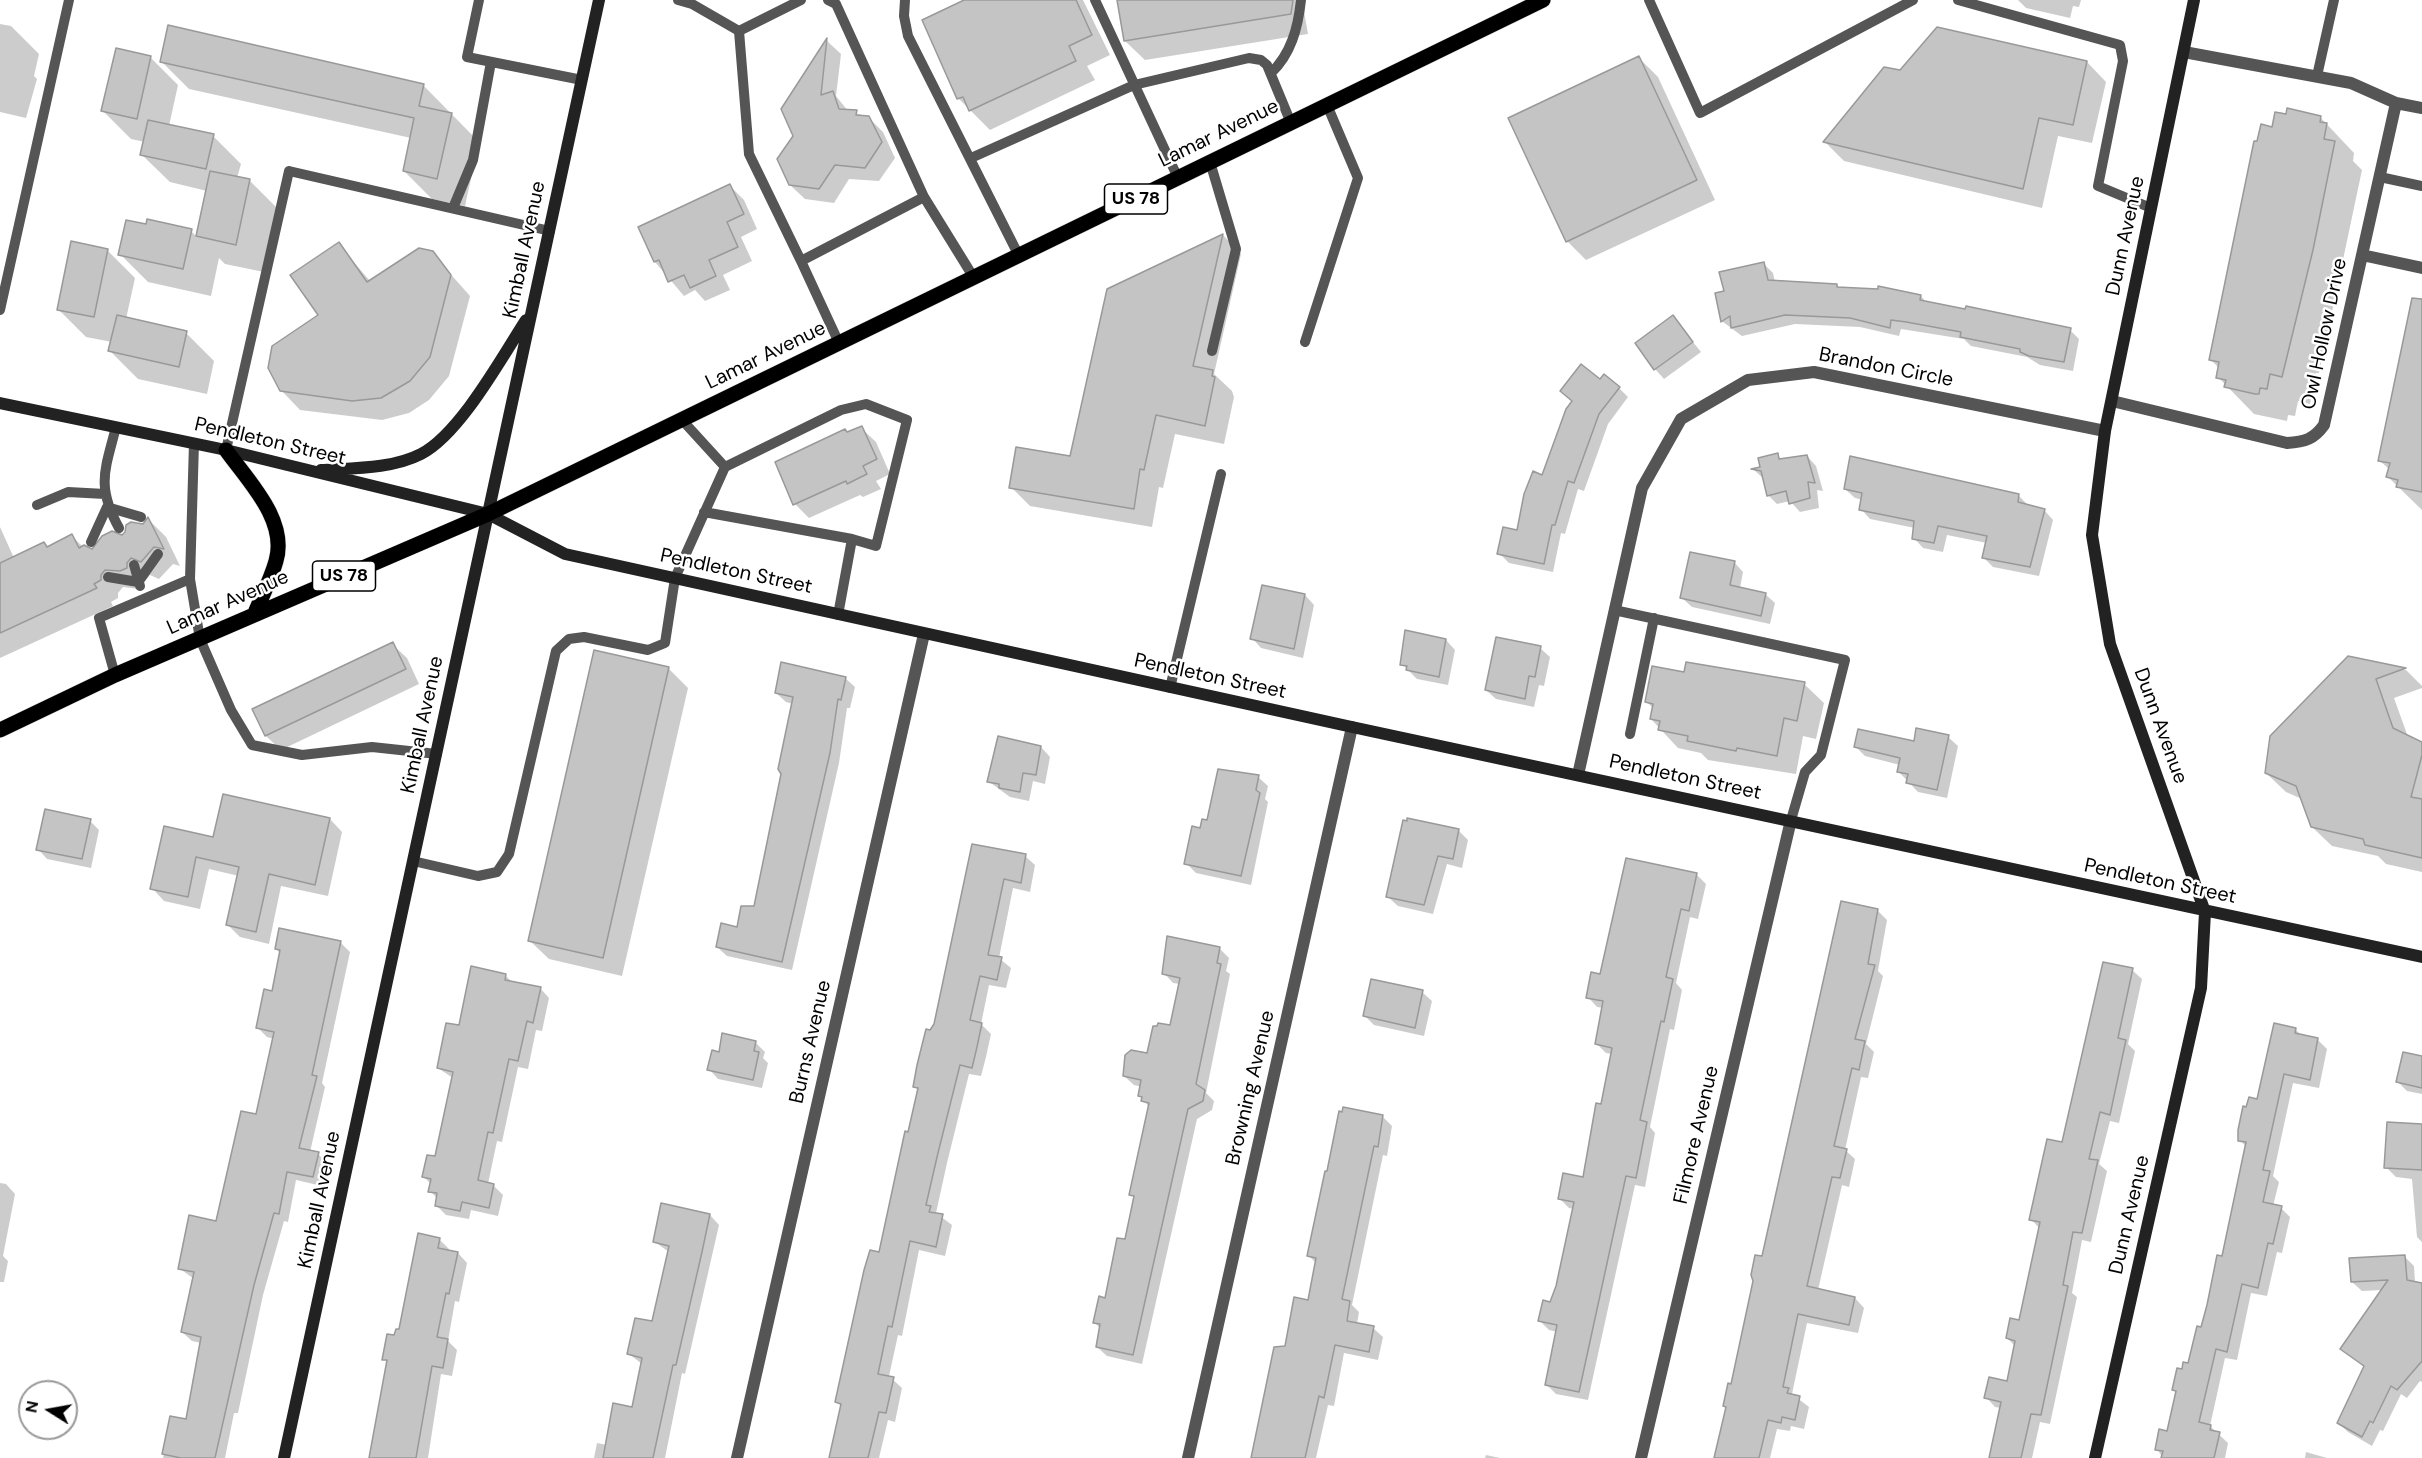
<!DOCTYPE html>
<html>
<head>
<meta charset="utf-8">
<style>
  body { margin:0 }
  #map { position:relative; width:2422px; height:1458px; overflow:hidden; background:#fff; font-family:"DM Sans",sans-serif }
  canvas { display:block }
  .north { position:absolute; left:18px; top:1380px; width:60px; height:60px; box-sizing:border-box; background:#fff; border:2px solid #999; border-radius:50%; rotate:281deg; font-size:16px; font-weight:700; line-height:24px; text-align:center; color:#000 }
  .north::after { content:''; display:block; margin:auto; width:21px; height:27px; background:#000; clip-path:polygon(50% 0,100% 100%,50% 72%,0 100%) }
</style>
</head>
<body>
<div id="map">
<canvas width="2422" height="1458"></canvas>
<div class="north">N</div>
</div>
<script>
const ctx = document.querySelector('canvas').getContext('2d');
ctx.lineJoin = 'round';
function paint(path, color) {
  ctx.fillStyle = color;
  ctx.fill(path, 'evenodd');
}
function trace(path, color, width, dash) {
  ctx.strokeStyle = color;
  ctx.lineWidth = width;
  ctx.lineCap = dash ? 'butt' : 'round';
  ctx.setLineDash(dash || []);
  ctx.stroke(path);
}
function drawText(font, color, halo, rows, align = 'center') {
  ctx.font = font + ' "DM Sans",sans-serif';
  ctx.lineWidth = 5;
  ctx.setLineDash([]);
  ctx.textBaseline = 'middle';
  ctx.strokeStyle = halo;
  ctx.fillStyle = color;
  for (const [text, x, y, turn = 0] of rows) {
    ctx.save();
    ctx.translate(x, y);
    ctx.rotate((+turn || 0) * Math.PI / 180);
    ctx.textAlign = isNaN(turn) ? turn : align;
    if (halo) ctx.strokeText(text, 0, 0);
    ctx.fillText(text, 0, 0);
    ctx.restore();
  }
}
paint(new Path2D(`
  M968 0H1083L1110 55 1087 66 1095 80 990 130 958 98Z
  M1119 0H1302L1308 34 1145 60 1125 41Z
  M2018 0H2081L2079 7 2073 6 2070 18 2026 8Z
  M0 24 11 26 39 54 34 76 37 79 26 118 0 112Z
  M827 41 841 54 836 96 848 111 868 117 883 132 895 158 879 181 849 179 834 203 805 199 790 185 795 136 783 110Z
  M150 57 178 85 169 126 213 136 241 164 237 178 250 181 278 209 264 272 225 264 219 258 211 296 148 282 120 254 191 231 197 237 207 191 170 182 142 155 145 142 131 139 103 111Z
  M1639 58 1658 77 1715 200 1586 260 1567 241Z
  M161 61 423 85 479 142 465 206 432 199 404 171 411 138 189 89Z
  M2087 62 2106 82 2092 143 2058 136 2042 208 1844 161 1825 142 1901 72Z
  M2320 117 2354 153 2353 161 2362 170 2319 373H2316L2310 404 2298 401 2295 416 2288 415 2287 421 2254 414 2218 377 2220 369 2210 359 2273 128Z
  M730 186 744 200 757 229 741 237 752 261 723 275 730 290 705 301 695 290 684 296 655 262 640 228Z
  M1223 235 1241 254 1214 374 1232 391 1234 397 1224 444 1175 434 1163 488 1159 487 1152 527 1030 506 1011 487 1071 457Z
  M338 244 370 281 432 253 470 296 449 376 429 400 409 413 382 420 300 410 281 390 320 316Z
  M107 250 135 278 126 319 186 333 214 361 207 394 138 379 110 351 112 342 86 337 58 309Z
  M1763 263 1773 273 1775 282 1837 285 1841 289 1921 296 1927 303 2070 330 2079 339 2073 371 2040 365 2027 357 1971 346 1964 339 1901 329 1899 336 1860 327 1795 324 1742 336 1723 322 1717 294 1726 292Z
  M2412 314 2422 316V510L2388 477 2390 470 2379 460 2391 398Z
  M1673 317 1701 352 1664 379 1655 369Z
  M1601 381 1619 388 1628 397 1608 424 1584 491 1578 489 1565 534 1561 533 1553 572 1509 563 1499 553 1518 531 1573 402 1562 391Z
  M861 428 876 442 890 474 876 481 881 489 863 497 860 495 809 518 795 504 848 433Z
  M1777 455 1782 460 1807 456 1816 466 1823 491 1817 490 1819 508 1800 512 1790 501 1777 504 1768 495 1764 479 1754 470 1762 468Z
  M1845 489 2018 495 2028 505 2044 510 2053 520 2039 576 1993 567 1984 558 1987 543 1947 535 1943 552 1923 548 1914 538 1915 528 1870 519 1861 509 1863 500 1855 498Z
  M148 519 166 537 180 566 173 564 159 579 150 575 139 589 123 587 118 593V598L111 602 113 606 0 658V527L14 558 48 548 72 536 83 547 93 551 144 526Z
  M1734 562 1743 572 1740 588 1765 594 1775 603 1770 624 1692 607 1682 598Z
  M1305 595 1314 605 1303 658 1261 648 1252 638Z
  M1446 640 1455 650 1448 685 1417 679 1402 664Z
  M392 644 407 658 419 684 281 750 266 736 254 710Z
  M1540 648 1550 657 1544 686 1539 685 1534 707 1496 699 1486 690Z
  M2349 658 2406 670 2422 686V688L2394 698 2408 737 2422 743V872L2386 864 2378 856 2332 846 2312 827 2302 799 2286 792 2266 773Z
  M669 669 688 688 622 976 549 959 529 940Z
  M1685 674 1804 684 1824 703 1816 739 1803 736 1796 774 1708 760 1701 753 1678 748 1651 719 1653 708 1646 701Z
  M845 678 855 687 850 708H847L839 763 792 970 727 956 717 947 755 908 783 773 793 704 786 702 776 693Z
  M1948 737 1958 746 1947 798 1918 792 1898 771 1900 765 1865 756 1856 747 1915 743Z
  M1041 747 1050 757 1045 784 1033 781 1029 801 1010 797 988 781Z
  M1258 777 1268 786 1265 799 1268 802 1251 885 1196 873 1186 863 1201 830Z
  M330 819 342 832 328 896 281 886 269 944 240 937 227 924 239 876 209 869 200 909 164 901 152 888 214 838Z
  M90 821 99 830 91 868 47 859 38 849Z
  M1458 830 1468 840 1462 868 1447 864 1433 914 1398 906 1388 897Z
  M973 845 1025 856 1035 865 1030 892 1013 888 999 958 1011 968 1006 988 989 985 981 1024 991 1034 986 1057 981 1076 969 1074 947 1163 936 1213 952 1225 945 1256 919 1250 902 1336 898 1335 889 1376 902 1388 895 1422 888 1420 879 1458H830L842 1407 837 1402 880 1254 919 1091 914 1086 935 1025Z
  M1696 874 1706 884 1698 919 1690 917 1676 983 1682 990 1674 1030 1670 1029 1650 1127 1655 1133 1645 1187 1635 1185 1588 1400 1556 1394 1546 1384 1557 1332 1549 1330 1540 1321 1551 1304 1557 1286 1574 1209 1569 1208 1559 1198 1584 1179 1612 1054 1606 1053 1597 1044 1604 1008 1597 1007 1588 997 1601 976Z
  M1877 910 1887 920 1878 971 1883 976 1866 1044 1874 1052 1868 1078 1861 1077 1845 1150 1855 1159 1849 1187 1842 1185 1818 1290 1855 1298 1864 1308 1858 1333 1807 1323 1792 1394 1809 1407 1804 1429 1791 1426 1790 1431 1777 1429 1770 1458H1716L1727 1409 1724 1406 1732 1385 1763 1258Z
  M340 942 350 952 322 1083 325 1087 310 1152 318 1154 327 1163 322 1186 296 1180 288 1222 284 1221 263 1295 238 1413H234L225 1458H163L172 1418 187 1421 201 1343 192 1341 182 1332 194 1279 179 1268 217 1223 258 1116 274 1039 267 1037 258 1028 273 992 281 954 276 949Z
  M1219 948 1229 958 1226 971 1230 974 1206 1093 1214 1101 1212 1110 1197 1119 1142 1364 1107 1356 1097 1347 1101 1329 1094 1322 1106 1300 1126 1241 1135 1198 1131 1194 1150 1108 1140 1096 1142 1087 1134 1085 1124 1076 1148 1055 1171 1027 1180 984 1173 983 1164 973Z
  M2132 970 2142 979 2128 1044 2135 1051 2119 1123 2110 1121 2099 1164 2107 1171 2091 1242 2082 1240 2072 1293 2077 1297 2050 1424 2040 1422 2032 1458H1990L2001 1408 1995 1407 1986 1397 2008 1382 2015 1346 2007 1338 2020 1322 2040 1229 2031 1219Z
  M505 975 513 983 540 988 549 998 542 1031 536 1030 528 1069 518 1067 502 1142 497 1141 488 1184 493 1185 503 1195 498 1216 471 1210 469 1219 446 1215 437 1206 438 1199 430 1191 431 1184 424 1177 436 1158 453 1078 438 1068 460 1027Z
  M1422 992 1432 1001 1424 1036 1374 1025 1365 1016Z
  M2295 1029 2302 1036 2318 1040 2327 1049 2319 1088 2293 1083 2273 1176 2279 1182 2273 1206 2281 1208 2290 1217 2282 1253 2277 1252 2267 1296 2251 1293 2237 1360 2225 1358 2210 1426 2228 1443 2225 1458H2163L2157 1449 2168 1433 2177 1393 2173 1389 2189 1365 2223 1258 2247 1147 2239 1140 2247 1109 2258 1101Z
  M755 1042 765 1052 763 1058 768 1063 762 1088 718 1079 709 1069 720 1053Z
  M2422 1058V1094L2407 1091 2398 1082Z
  M1383 1117 1392 1126 1387 1156 1383 1155 1352 1305 1359 1312 1357 1324 1373 1328 1383 1337 1378 1360 1344 1353 1334 1406 1328 1405 1316 1458H1253L1286 1348 1309 1302 1316 1263 1309 1256Z
  M2422 1126V1242L2417 1237 2412 1179 2396 1177 2386 1167Z
  M0 1183 6 1184 15 1194 3 1256 8 1261 4 1282H0Z
  M710 1215 719 1225 685 1374 682 1373 665 1458H594L597 1443 607 1445 633 1409 642 1364 629 1354 653 1323 669 1252 655 1242Z
  M439 1239 449 1249 448 1251 458 1253 467 1263 459 1302 455 1301 448 1341 457 1350 452 1376 441 1374 428 1458H370L388 1363 384 1359 400 1331Z
  M2404 1256 2414 1266 2415 1282 2422 1283V1382L2420 1381 2407 1398 2401 1394 2383 1431 2380 1430 2372 1446 2348 1432 2339 1423 2365 1368 2342 1348 2383 1290 2362 1291 2352 1282Z
  M2306 1452 2327 1458H2305Z
  M1486 1455 1500 1458H1485Z`), '#0003');
const building = new Path2D(`
  M964 0H1076L1092 35 1069 46 1076 61 969 111 963 97 957 99 922 20Z
  M1117 0H1293L1291 14 1124 41Z
  M168 25 424 84 419 106 452 113 437 179 403 171 414 118 160 62Z
  M1937 27 2087 61 2073 125 2039 118 2023 189 1823 142 1884 67 1900 70Z
  M827 38 821 95 833 91 839 109 857 110 856 115 869 116 882 142 865 168 835 165 819 189 789 185 777 159 793 136 781 109Z
  M116 48 151 56 137 119 101 111Z
  M1639 56 1697 180 1566 242 1508 118Z
  M2287 108 2321 116 2320 122 2327 123 2324 139 2335 141 2313 250 2282 377 2270 374 2267 389 2260 388 2259 394H2255L2224 387 2226 380 2216 378 2219 362 2209 360 2254 141H2257L2261 124 2272 127 2275 112 2286 114Z
  M148 120 214 134 206 169 140 155Z
  M210 171 250 179 236 245 196 236Z
  M730 184 744 214 727 222 738 247 709 260 716 276 690 288 684 275 668 282 659 260 654 262 638 227Z
  M147 219 192 229 183 269 118 255 126 220 146 224Z
  M1223 234 1193 366 1213 370 1212 376 1215 377 1205 426 1156 415 1144 470 1140 469 1134 509 1009 488 1016 447 1070 456 1107 289Z
  M71 241 108 249 94 317 57 310Z
  M339 242 367 282 419 248 433 251 451 275 430 357 410 381 381 398 352 401 280 391 268 368 272 346 318 315 290 275Z
  M1764 262 1768 280 1837 284V287L1878 289V286L1921 295 1920 300 1965 309 1966 306 2071 328 2064 362 2029 356 2020 352V349L1960 337 1961 332 1906 322 1891 320 1890 328 1850 318 1785 315 1731 328 1730 316 1721 322 1715 293 1724 291 1719 272Z
  M2412 298 2422 299V492L2396 487 2398 480 2386 477 2390 463 2378 461Z
  M117 315 187 331 179 367 108 351Z
  M1673 315 1693 342 1654 370 1635 343Z
  M1581 364 1600 379 1604 374 1620 387 1599 414 1574 483 1568 481 1555 525H1552L1544 564 1497 554 1503 527 1517 530 1524 494 1533 471 1542 475 1566 409 1572 401 1560 391Z
  M862 426 877 459 863 466 867 474 847 484 846 481 793 505 775 462 845 429 847 432Z
  M1778 453 1779 459 1807 455 1815 483 1808 482 1810 498 1789 504 1786 491 1767 496 1761 471 1751 469 1760 467 1758 458Z
  M1850 456 2019 494 2018 502 2045 509 2030 567 1982 558 1987 536 1938 526 1934 543 1912 539 1914 521 1859 510 1862 493 1844 489Z
  M148 517 164 549 154 547 141 562 131 558 127 563V568L120 571 105 570 101 575V580L94 584 97 588 0 633V563L44 542 47 547 72 534 79 548 84 545 92 549 102 536 112 531 122 535 125 532 126 525 131 522 143 524Z
  M1690 552 1735 561 1730 585 1766 593 1761 616 1680 598Z
  M1262 585 1305 594 1294 649 1250 639Z
  M1405 630 1446 639 1439 677 1406 670 1407 666 1400 665Z
  M1496 637 1541 646 1535 677 1529 676 1525 699 1485 690Z
  M393 642 406 669 265 736 252 709Z
  M594 650 669 667 603 958 528 941Z
  M2348 656 2406 668 2376 679 2393 728 2422 742V755L2411 797 2422 799V858L2365 845 2363 839 2311 827 2296 786 2265 773 2270 736Z
  M781 662 846 677 841 700 838 699 830 753 782 962 716 947 721 923 737 927 741 906H754L781 774 778 769 793 697 775 693Z
  M1686 662 1805 682 1797 721 1784 718 1777 756 1737 748 1736 751 1687 741 1688 736 1658 730 1660 721 1650 719 1653 704 1645 702 1652 666 1684 672Z
  M1916 728 1949 735 1937 790 1906 783 1908 774 1897 772 1900 758 1854 747 1858 729 1914 741Z
  M998 736 1041 746 1036 775 1023 773 1020 792 999 788V784L987 782Z
  M1218 769 1259 775 1256 790 1260 793 1241 876 1184 864 1192 826 1200 828 1202 819 1207 820Z
  M223 794 330 818 315 885 269 874 256 932 226 925 239 867 196 857 188 897 150 889 164 826 213 837Z
  M45 809 91 819 82 859 36 850Z
  M1407 818 1459 829 1453 859 1438 856 1424 905 1386 897 1403 820 1407 821Z
  M972 844 1026 854 1021 883 1004 879 988 955 1002 957 997 980 980 976 970 1020 982 1023 977 1047 972 1068 960 1065 938 1153 926 1205 931 1206 929 1212 943 1214 936 1247 910 1241 892 1327 888 1326 878 1374 894 1377 886 1413 879 1412 868 1458H829L841 1404 835 1402 864 1270 870 1250 879 1252 905 1131 908 1132 918 1088 913 1087 917 1065 926 1029 930 1030 934 1024Z
  M1626 858 1697 873 1689 911 1681 909 1666 977 1673 979 1664 1022 1661 1021 1640 1120 1647 1122 1636 1178 1626 1176 1579 1392 1545 1385 1557 1325 1538 1321 1543 1300 1550 1302 1556 1286 1574 1202 1558 1199 1563 1173 1583 1177 1596 1103 1601 1104 1612 1048 1595 1044 1603 1001 1586 998 1591 972 1600 974Z
  M1841 901 1878 909 1868 964 1875 965 1855 1039 1865 1041 1859 1070 1852 1068 1834 1146 1847 1149 1840 1178 1832 1177 1807 1286 1855 1297 1849 1325 1798 1314 1783 1387 1789 1388 1787 1393 1800 1396 1795 1420 1782 1417 1781 1423 1768 1420 1759 1458H1714L1726 1407 1723 1406 1728 1383 1731 1384 1753 1281 1751 1275 1755 1255 1762 1256Z
  M279 928 341 941 312 1075 317 1076 299 1148 319 1152 313 1177 287 1172 279 1214 274 1213 254 1285 215 1458H181L162 1454 170 1416 186 1419 201 1337 181 1332 194 1272 178 1269 189 1215 216 1221 241 1111 256 1114 274 1032 256 1028 264 989 272 991 280 950 275 949Z
  M1167 936 1220 947 1217 963 1221 964 1196 1084 1205 1090 1203 1101 1188 1109 1133 1355 1096 1347 1100 1324 1093 1323 1099 1296 1105 1298 1117 1238 1125 1239 1134 1196 1129 1195 1149 1103 1141 1101 1142 1097 1138 1096 1141 1080 1123 1076 1125 1055 1131 1050 1147 1053 1153 1026H1157L1158 1023 1170 1025 1180 978 1162 974Z
  M2103 962 2133 968 2118 1038 2126 1040 2110 1115 2100 1112 2089 1159 2098 1160 2082 1233 2073 1232 2063 1285 2068 1286 2041 1415 2031 1414 2021 1458H1989L2001 1402 1984 1398 1989 1377 2007 1381 2015 1341 2006 1338 2010 1318 2019 1320 2040 1222 2029 1220 2047 1139 2062 1142Z
  M471 966 506 974 505 980 541 987 533 1023 527 1021 518 1061 509 1059 493 1133 488 1132 478 1180 494 1184 489 1208 462 1202 460 1211 435 1206 437 1193 428 1192 431 1179 422 1177 427 1155 435 1156 453 1072 437 1068 446 1023 459 1025Z
  M1371 979 1423 990 1415 1028 1363 1016Z
  M2274 1023 2296 1028 2295 1033 2318 1038 2310 1080 2284 1074 2263 1170 2270 1171 2263 1202 2282 1206 2273 1244 2268 1243 2258 1288 2242 1284 2227 1352 2216 1349 2199 1422 2211 1425 2210 1430 2220 1432 2214 1458H2161L2163 1451 2155 1450 2159 1429 2167 1431 2176 1391 2172 1390 2177 1368 2182 1369 2183 1362 2188 1363 2197 1326 2201 1327 2207 1305 2217 1255 2222 1256 2246 1142 2238 1141V1130L2243 1106 2246 1107 2249 1097 2257 1099Z
  M722 1033 756 1041 754 1051 759 1052 753 1080 707 1070 712 1050 719 1052Z
  M2403 1052 2422 1056V1088L2396 1082Z
  M1343 1107 1383 1115 1378 1147 1374 1146 1342 1299 1350 1301 1347 1321 1374 1326 1369 1352 1335 1345 1324 1398 1319 1396 1305 1458H1251L1274 1347 1285 1346 1294 1297 1308 1300 1316 1258 1307 1256 1325 1171H1327L1339 1111 1342 1112Z
  M2387 1122 2422 1124V1170L2384 1168Z
  M661 1203 710 1214 702 1252 676 1365H673L653 1458H603L613 1403 632 1407 642 1358 627 1354 635 1318 652 1321 669 1246 653 1242Z
  M418 1233 440 1238 438 1248 458 1252 449 1294 446 1293 437 1337 448 1339 443 1368 432 1366 416 1458H369L387 1360H382L387 1334 394 1335 396 1329H399Z
  M2405 1255 2407 1280 2422 1283V1361L2397 1390 2391 1386 2373 1423 2370 1421 2362 1437 2337 1423 2364 1366 2340 1349 2388 1280 2351 1282 2349 1258Z`);
paint(building, '#c4c4c4');
trace(building, '#999', 1.5);
const primary = new Path2D(`
  M226 450C248 481 288 520 276 561 271 579 262 596 255 613
  M0 730 115 675 488 514 1543 0`);
trace(primary, '#dbdbdb', 16);
trace(new Path2D(`
  M479 0 467 57 582 80
  M678 0 692 4 739 31
  M828 0 836 4 924 197
  M905 0 904 16 908 36 1019 256
  M1095 0 1178 178
  M1649 0 1700 113 1913 0
  M1958 0 2120 45 2123 61 2098 186 2151 208
  M1271 73C1291 54 1298 28 1301 0
  M2317 76 2334 0
  M971 158 1134 85 1249 58 1261 60 1267 65 1291 123
  M1210 162 1236 249 1212 351
  M2380 177 2422 186
  M453 208 473 160 491 62
  M801 261 749 154 739 31 801 0
  M0 310 69 0
  M1305 342 1358 178 1327 105
  M839 343 801 261 924 197 974 278
  M683 421 725 467
  M116 427C105 470 96 486 119 528
  M226 450 289 171 550 231
  M37 505 68 492 105 494
  M704 512 852 539 838 615
  M91 542 107 507 141 517
  M134 565 140 586
  M108 577 138 582
  M190 579 194 443
  M138 582 158 554
  M1614 610 1845 660 1821 755 1805 772 1791 820
  M115 675 99 618 190 579 200 639 231 710 252 745 302 755 372 747 437 754
  M1170 688 1221 474
  M1630 734 1654 618
  M413 861 478 876 497 872 509 854 556 651 569 639 584 637 648 650 665 643 675 578 725 467 841 410 866 404 907 420 876 546 852 539`), '#555', 10);
trace(new Path2D(`
  M2184 52 2351 83 2396 103 2422 108
  M2362 255 2422 268
  M2112 401 2287 443C2305 442 2314 439 2324 425L2396 103
  M1578 775 1642 488 1681 419 1748 380 1814 372 2105 431
  M737 1458 924 634
  M1188 1458 1352 727
  M1641 1458 1791 820`), '#555', 12);
trace(new Path2D(`
  M0 403 226 450 488 514 565 554 1352 727 2422 957
  M321 470C353 468 392 469 421 454 460 434 502 357 526 320
  M284 1458 599 0
  M2095 1458 2201 988 2205 912 2110 644 2092 535 2105 431 2194 0`), '#222', 12);
trace(primary, '#000', 15);
for (const [x, y, w] of [
  [1136,199,63],
  [344,576,63]
]) {
  const box = new Path2D();
  box.roundRect(x - w / 2, y - 15, w, 30, 4.5);
  ctx.fillStyle = '#fff';
  ctx.fill(box);
  trace(box, '#000', 1.5);
}
drawText('bold 18px', '#000', null, [
  ["US 78",1136,199],
  ["US 78",344,576]
]);
drawText('20px', '#000', '#fff', [
  ["Lamar Avenue",1219,134,-26],
  ["Dunn Avenue",2126,236,-78],
  ["Kimball Avenue",525,250,-78],
  ["Owl Hollow Drive",2325,334,-78],
  ["Lamar Avenue",766,356,-26],
  ["Brandon Circle",1886,368,11],
  ["Pendleton Street",270,442,13],
  ["Pendleton Street",736,572,12],
  ["Lamar Avenue",228,603,-24],
  ["Pendleton Street",1210,677,12],
  ["Kimball Avenue",423,725,-78],
  ["Dunn Avenue",2160,726,70],
  ["Pendleton Street",1685,778,12],
  ["Pendleton Street",2160,882,12],
  ["Burns Avenue",811,1042,-77],
  ["Browning Avenue",1251,1088,-77],
  ["Filmore Avenue",1697,1135,-77],
  ["Kimball Avenue",320,1200,-78],
  ["Dunn Avenue",2130,1215,-77]
]);
</script>
</body>
</html>
